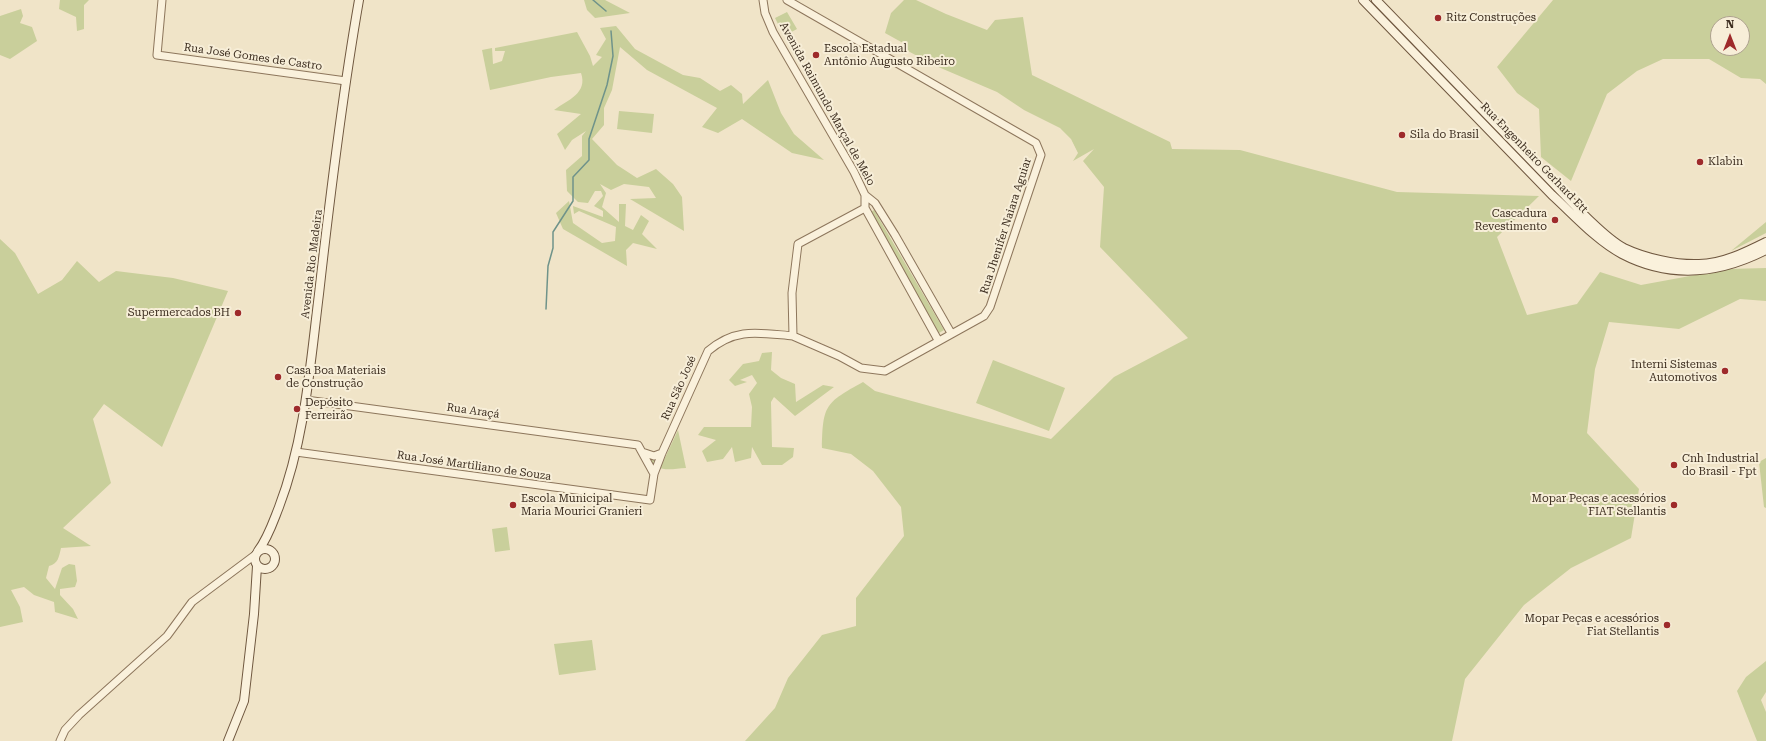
<!DOCTYPE html>
<html>
<head>
<meta charset="utf-8">
<style>
  body { margin:0 }
  #map { position:relative; width:1766px; height:741px; overflow:hidden; background:#f0e4c8; font-family:"Roboto Serif",serif }
  canvas { display:block }
  .north { position:absolute; left:1710px; top:16px; width:40px; height:40px; box-sizing:border-box; background:#f7eed8; border:1px solid #ada18e; border-radius:50%; rotate:0deg; font-size:11px; font-weight:700; line-height:16px; text-align:center; color:#3d2e20 }
  .north::after { content:''; display:block; margin:auto; width:14px; height:18px; background:#9e2a2b; clip-path:polygon(50% 0,100% 100%,50% 72%,0 100%) }
</style>
</head>
<body>
<div id="map">
<canvas width="1766" height="741"></canvas>
<div class="north">N</div>
</div>
<script>
const ctx = document.querySelector('canvas').getContext('2d');
ctx.lineJoin = 'round';
function paint(path, color) {
  ctx.fillStyle = color;
  ctx.fill(path, 'evenodd');
}
function trace(path, color, width, dash) {
  ctx.strokeStyle = color;
  ctx.lineWidth = width;
  ctx.lineCap = dash ? 'butt' : 'round';
  ctx.setLineDash(dash || []);
  ctx.stroke(path);
}
function drawText(font, color, halo, rows, align = 'center') {
  ctx.font = font + ' "Roboto Serif",serif';
  ctx.lineWidth = 4;
  ctx.setLineDash([]);
  ctx.textBaseline = 'middle';
  ctx.strokeStyle = halo;
  ctx.fillStyle = color;
  for (const [text, x, y, turn = 0] of rows) {
    ctx.save();
    ctx.translate(x, y);
    ctx.rotate((+turn || 0) * Math.PI / 180);
    ctx.textAlign = isNaN(turn) ? turn : align;
    if (halo) ctx.strokeText(text, 0, 0);
    ctx.fillText(text, 0, 0);
    ctx.restore();
  }
}
paint(new Path2D(`
  M60 0H89L84 5V29L77 31 76 17 59 9Z
  M584 0H605L630 13 595 18 587 10Z
  M904 0H916L946 14 987 30 995 20 1023 17 1032 75 1170 142 1172 149 1240 150 1397 192 1539 196 1497 237 1527 315 1577 304 1600 272 1641 285 1728 269 1766 268V301L1740 299 1679 329 1609 322 1595 369 1587 433 1639 489 1631 538 1571 568 1524 605 1465 679 1452 741H745L775 708 788 678 822 635 856 626V598L904 536 901 507 873 471 851 454 822 448C823 405 825 403 863 382L875 391 1051 439 1114 377 1188 338 1100 247 1104 187 1083 161 1094 149 1073 161 1078 153 1071 139 1060 128 1024 110 997 92 936 66 908 51 903 43 885 33 891 13Z
  M1553 0H1766V84L1760 79 1741 78 1709 59H1663L1637 71 1607 94 1571 181 1541 157 1539 109 1517 93 1497 67ZM1718 24H1742V48H1718Z
  M21 9 23 16 20 23 32 27 37 41 10 59 0 55V16Z
  M787 12 797 29 784 36 775 18Z
  M616 26 635 49 683 75 700 78 720 91 731 85 742 94 743 104 768 80 781 113 794 134 824 160 792 153 742 119 718 133 702 127 717 108 647 70 620 47 612 90 604 108V125L592 139 617 165 637 178 656 169 673 184 682 197 684 231 630 199 656 198 649 187 624 184 611 190 600 184 606 193 602 207 619 222V204H626L625 226 633 230 641 215 649 221 642 234 657 249 633 243 626 250 627 266 563 229 556 213 569 201 573 223 602 243 615 241 616 227 579 211 574 214 573 206 603 217V211L594 206 603 196 601 191H595L588 203 578 202 567 191 566 170 582 156V136L586 131 572 140 565 150 557 134 581 114 554 110C568 100 588 93 581 73L551 77 490 90 482 50 492 48 493 64 502 61 505 51H495V48L577 32 590 56 593 66 602 57 596 55 606 39 600 28Z
  M619 111 654 114 652 133 617 129Z
  M874 210 944 330 939 333 869 213Z
  M1766 222V233L1731 251Z
  M0 239 15 253 38 294 62 280 77 261 99 282 116 271 173 278 228 291 162 447 104 404 93 419 111 483 63 528 91 546 61 548C59 557 58 564 49 566L46 578 55 589 62 568 69 564 75 565 77 581 75 587 60 589V595L73 609 78 619 55 612 54 602 34 595 24 587 11 590 20 607 23 622 0 627Z
  M772 352 771 370 781 378 795 384 796 402 823 385 834 387 795 416 774 397 771 402 772 447 794 448 793 457 782 465H762L752 447 751 458 735 462 732 447 723 459 707 462 702 451 716 440 698 435 704 427H751L752 407 749 394 757 383 752 375 740 380 747 382 735 386 729 380 743 364 759 361 762 353Z
  M993 360 1065 388 1049 431 976 403Z
  M678 430 686 468C671 469 657 473 649 459H655L654 465 663 462Z
  M1766 458V508L1764 507 1759 462Z
  M507 527 510 550 495 552 492 529Z
  M592 640 596 670 559 675 554 644Z
  M1766 661V692L1761 700 1766 712V741H1757L1737 691 1746 677Z`), '#c9cf9b');
trace(new Path2D(`
  M593 0 606 11
  M546 309 548 266 553 248V232L573 201V177L589 160V139L607 85 613 56 611 31`), '#6f938a', 1.5);
const tertiary = new Path2D(`
  M162 0 157 55 346 81
  M763 0 765 13 773 32 854 172 865 195V208L938 340
  M787 0 1036 143 1041 155 990 307 984 316 885 371 861 368 839 356 793 336 792 293 798 244 865 208
  M865 195 875 203 895 235 951 333
  M306 400 638 445 654 474
  M296 452 650 500 654 474 662 453 708 351C736 327 759 333 793 336
  M642 452 654 456 662 453
  M60 741 65 730 79 715 167 636 192 602 255 555`);
const secondary = new Path2D(`
  M1363 0 1552 195C1574 215 1596 240 1622 254 1670 279 1719 274 1766 250
  M1376 0 1584 215C1596 226 1609 240 1624 248 1645 258 1676 265 1699 264 1722 264 1746 252 1766 242
  M255 559a10 10 0 1 1 20 0a10 10 0 1 1-20 0Z
  M258 551C268 538 273 522 279 507 305 439 310 366 319 294 330 196 342 97 359 0
  M228 741 244 701 254 614 257 566`);
trace(tertiary, '#8d765c', 9);
trace(secondary, '#6f573f', 10);
trace(tertiary, '#faf1dc', 7);
trace(secondary, '#faf1dc', 8);
for (const [x, y, r, color] of [
  [1438,18,4,"#9e2a2b"],
  [816,55,4,"#9e2a2b"],
  [1402,135,4,"#9e2a2b"],
  [1700,162,4,"#9e2a2b"],
  [1555,220,4,"#9e2a2b"],
  [238,313,4,"#9e2a2b"],
  [1725,371,4,"#9e2a2b"],
  [278,377,4,"#9e2a2b"],
  [297,409,4,"#9e2a2b"],
  [1674,465,4,"#9e2a2b"],
  [513,505,4,"#9e2a2b"],
  [1674,505,4,"#9e2a2b"],
  [1667,625,4,"#9e2a2b"]
]) {
  const dot = new Path2D();
  dot.arc(x, y, r, 0, 2 * Math.PI);
  ctx.fillStyle = color;
  ctx.fill(dot);
  trace(dot, '#f7eed8', 1.5);
}
drawText('11px', '#3d2e20', '#f7eed8', [
  ["Ritz Construções",1446,18],
  ["Escola Estadual",824,49],
  ["Antônio Augusto Ribeiro",824,62],
  ["Sila do Brasil",1410,135],
  ["Klabin",1708,162],
  ["Cascadura",1547,214,"right"],
  ["Revestimento",1547,227,"right"],
  ["Supermercados BH",230,313,"right"],
  ["Interni Sistemas",1717,365,"right"],
  ["Automotivos",1717,378,"right"],
  ["Casa Boa Materiais",286,371],
  ["de Construção",286,384],
  ["Depósito",305,403],
  ["Ferreirão",305,416],
  ["Cnh Industrial",1682,459],
  ["do Brasil - Fpt",1682,472],
  ["Escola Municipal",521,499],
  ["Maria Mourici Granieri",521,512],
  ["Mopar Peças e acessórios",1666,499,"right"],
  ["FIAT Stellantis",1666,512,"right"],
  ["Mopar Peças e acessórios",1659,619,"right"],
  ["Fiat Stellantis",1659,632,"right"]
], 'left');
drawText('11px', '#3d2e20', '#f7eed8', [
  ["Rua José Gomes de Castro",253,57,8],
  ["Avenida Raimundo Marçal de Melo",827,104,61],
  ["Rua Engenheiro Gerhard Ett",1534,158,46],
  ["Rua Jhenifer Naiara Aguiar",1006,226,-72],
  ["Avenida Rio Madeira",312,264,-83],
  ["Rua São José",679,388,-66],
  ["Rua Araçá",473,411,8],
  ["Rua José Martiliano de Souza",474,466,8]
]);
</script>
</body>
</html>
